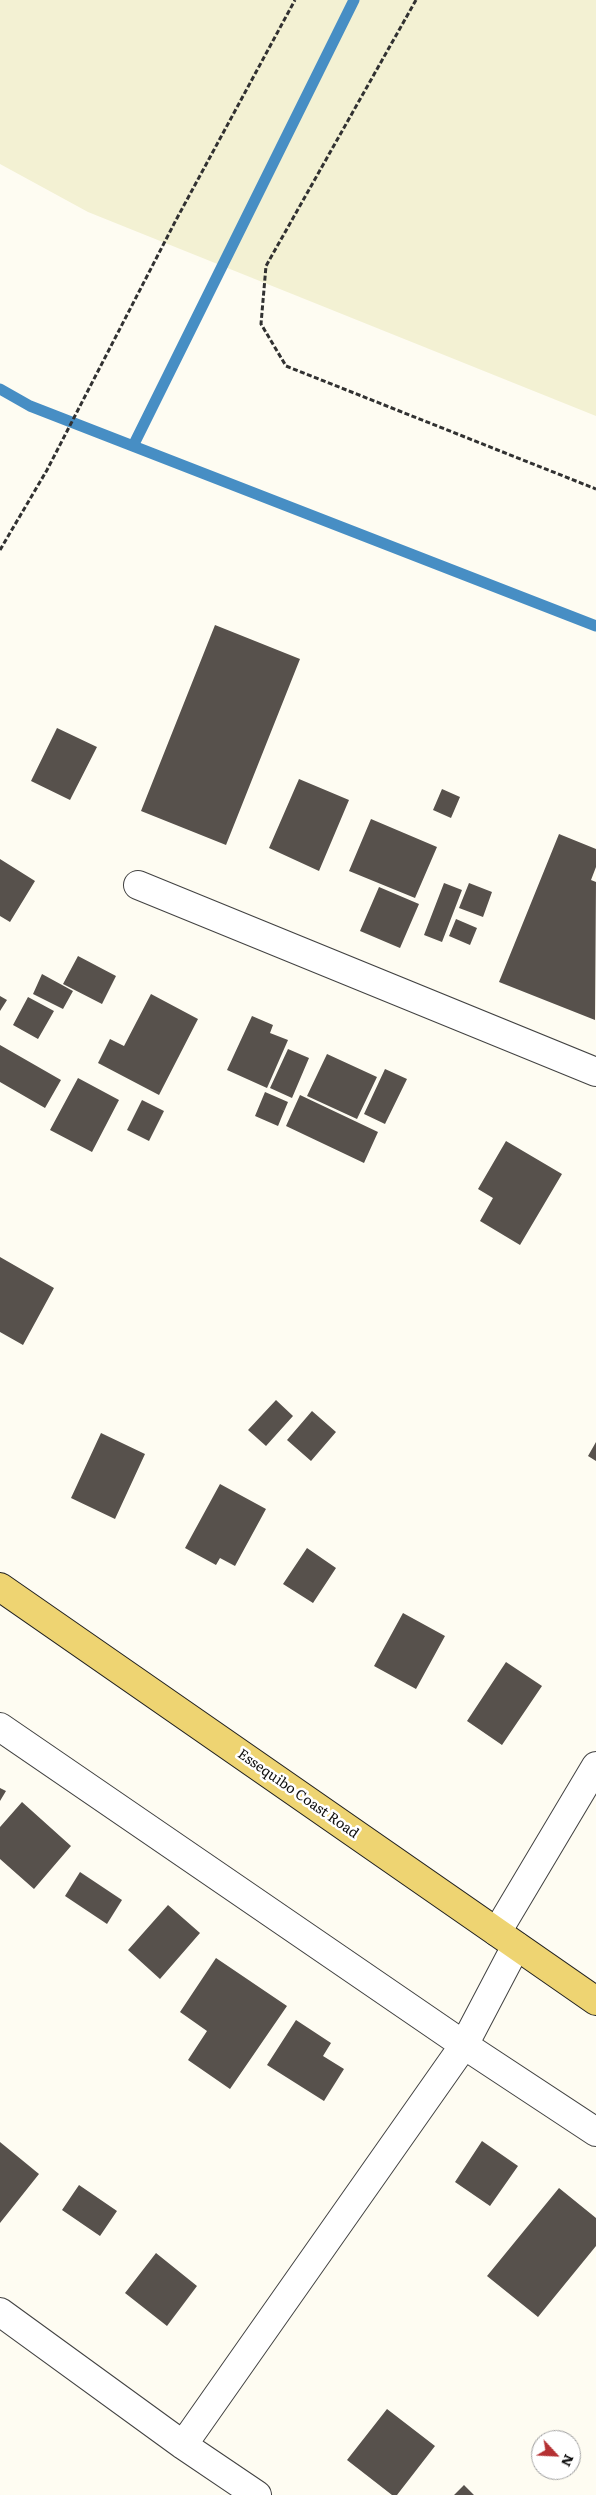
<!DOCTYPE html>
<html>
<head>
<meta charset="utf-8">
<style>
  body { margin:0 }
  #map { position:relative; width:596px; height:2495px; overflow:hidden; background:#fefcf2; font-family:Literata,serif }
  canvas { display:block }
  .north { position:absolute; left:531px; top:2430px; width:50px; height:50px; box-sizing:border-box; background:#fff; border:1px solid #9f9f9f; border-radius:50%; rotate:115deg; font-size:14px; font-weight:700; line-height:20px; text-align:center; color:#0f0f0f }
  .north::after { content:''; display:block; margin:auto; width:18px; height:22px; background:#b53133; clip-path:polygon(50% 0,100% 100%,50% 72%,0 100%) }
</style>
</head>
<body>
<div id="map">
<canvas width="596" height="2495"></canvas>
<div class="north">N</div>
</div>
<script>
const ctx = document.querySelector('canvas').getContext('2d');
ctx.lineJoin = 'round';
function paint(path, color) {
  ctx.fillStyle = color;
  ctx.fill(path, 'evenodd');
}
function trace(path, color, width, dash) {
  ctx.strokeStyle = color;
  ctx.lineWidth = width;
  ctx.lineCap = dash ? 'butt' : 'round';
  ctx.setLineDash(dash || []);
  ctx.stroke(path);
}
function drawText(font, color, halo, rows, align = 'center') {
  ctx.font = font + ' Literata,serif';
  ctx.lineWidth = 5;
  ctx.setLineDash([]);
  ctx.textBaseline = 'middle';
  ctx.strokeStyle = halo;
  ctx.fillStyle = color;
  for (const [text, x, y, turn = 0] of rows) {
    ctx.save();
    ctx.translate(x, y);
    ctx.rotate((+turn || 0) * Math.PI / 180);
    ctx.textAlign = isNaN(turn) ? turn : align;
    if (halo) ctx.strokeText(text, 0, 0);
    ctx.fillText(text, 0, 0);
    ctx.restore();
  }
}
paint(new Path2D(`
  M0 0H596V416L88 212 0 164Z`), '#f3f1d3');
trace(new Path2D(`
  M0 389 30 406 596 626
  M133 446 354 0`), '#478ec4', 11);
paint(new Path2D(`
  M215 625 300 659 226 845 141 811Z
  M57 728 97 747 70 800 31 781Z
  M299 779 349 800 319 871 269 848Z
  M442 789 460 797 451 818 433 810Z
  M371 819 437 847 415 898 349 871Z
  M559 834 596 849V867L591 880 596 882 595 1020 499 982Z
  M0 859 35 881 10 922 0 916Z
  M444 883 462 890 442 942 424 935Z
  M469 883 492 892 483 917 459 908Z
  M379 887 419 904 400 948 360 931Z
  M456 919 477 928 470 945 449 936Z
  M78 956 116 976 102 1004 63 984Z
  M42 974 73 991 63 1009 33 994Z
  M151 994 198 1019 159 1095 98 1063 110 1039 124 1046Z
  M0 996 7 1000 0 1011Z
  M28 997 54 1011 38 1039 13 1025Z
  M252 1016 273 1025 270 1033 288 1040 267 1088 227 1070Z
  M0 1045 61 1080 45 1108 0 1082Z
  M288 1049 309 1058 292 1098 270 1088Z
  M327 1054 377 1077 357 1119 307 1096Z
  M385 1069 407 1079 385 1124 364 1114Z
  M78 1078 119 1100 92 1152 50 1130Z
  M265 1092 288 1102 278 1126 255 1116Z
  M300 1095 378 1132 364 1163 286 1126Z
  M142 1100 164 1111 149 1141 127 1130Z
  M506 1141 562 1174 520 1245 480 1221 493 1198 478 1189Z
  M0 1257 54 1288 23 1345 0 1332Z
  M276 1400 293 1416 266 1446 248 1430Z
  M312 1411 336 1432 311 1461 287 1440Z
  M101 1433 145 1454 115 1519 71 1498Z
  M596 1442V1461L588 1456Z
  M220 1484 266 1509 235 1566 220 1558 216 1565 185 1548Z
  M307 1548 336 1568 313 1603 283 1584Z
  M403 1613 445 1636 416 1689 374 1666Z
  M506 1662 542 1686 502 1745 467 1721Z
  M0 1788 6 1791 0 1801Z
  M22 1802 71 1846 34 1889 0 1859V1827Z
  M80 1872 122 1900 107 1924 65 1896Z
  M168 1905 200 1933 160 1979 128 1950Z
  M216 1958 287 2006 230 2089 188 2060 207 2031 180 2012Z
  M296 2020 331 2043 323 2056 344 2069 324 2101 267 2065Z
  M482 2141 518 2166 490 2206 455 2182Z
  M0 2142 39 2174 0 2223Z
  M79 2185 117 2211 100 2236 62 2210Z
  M559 2188 596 2218V2246L538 2317 487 2276Z
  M156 2253 197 2286 167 2326 125 2293Z
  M387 2409 435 2446 397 2495H392L347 2460Z
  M464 2485 474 2495H454Z`), '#57514c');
const street = new Path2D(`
  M138 885 596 1072
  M0 1727 464 2045 596 2132
  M497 1932 596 1766
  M0 2312 183 2445 257 2495
  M183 2445 464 2045 516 1946`);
const primary = new Path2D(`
  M0 1587 596 2001`);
trace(street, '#424242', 30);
trace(primary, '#202020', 30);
trace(new Path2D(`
  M416 0 266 266 261 324 286 366 596 489
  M0 550 47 470 176 220 295 0`), '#313131', 3, [5, 2.5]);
trace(street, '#fff', 28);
trace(primary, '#eed472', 28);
drawText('14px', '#0f0f0f', '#fff', [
  ["Essequibo Coast Road",298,1794,35]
]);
</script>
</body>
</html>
